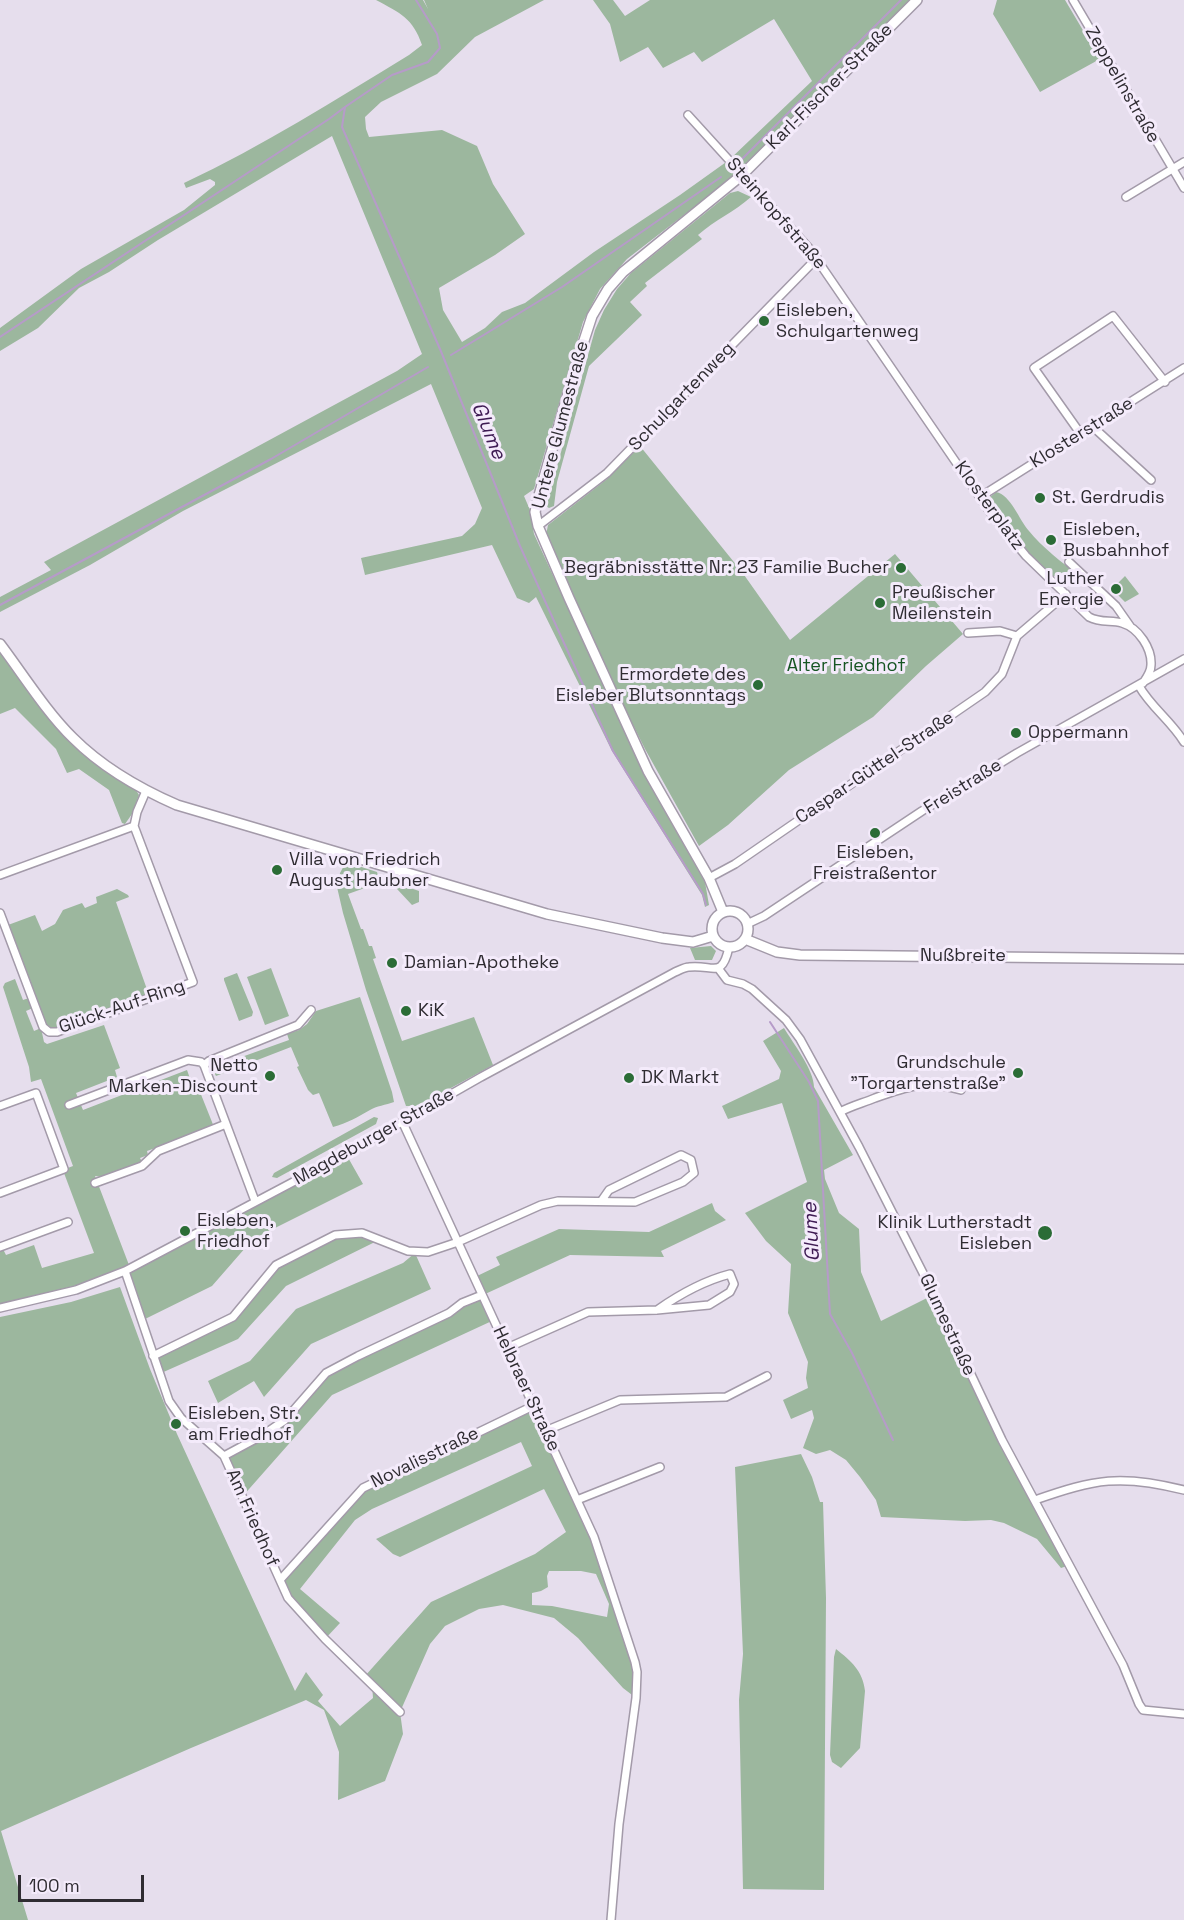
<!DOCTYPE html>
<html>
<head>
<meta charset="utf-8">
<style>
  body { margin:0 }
  #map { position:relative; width:1184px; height:1920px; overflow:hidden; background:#e6deed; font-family:"Space Grotesk",sans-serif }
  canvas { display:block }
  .scale { position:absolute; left:18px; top:1875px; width:126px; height:27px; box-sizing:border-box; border:3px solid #2f2c32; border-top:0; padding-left:8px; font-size:18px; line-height:21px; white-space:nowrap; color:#2f2c32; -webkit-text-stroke:4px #f4ebfb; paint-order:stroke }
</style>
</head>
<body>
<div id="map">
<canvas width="1184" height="1920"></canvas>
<div class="scale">100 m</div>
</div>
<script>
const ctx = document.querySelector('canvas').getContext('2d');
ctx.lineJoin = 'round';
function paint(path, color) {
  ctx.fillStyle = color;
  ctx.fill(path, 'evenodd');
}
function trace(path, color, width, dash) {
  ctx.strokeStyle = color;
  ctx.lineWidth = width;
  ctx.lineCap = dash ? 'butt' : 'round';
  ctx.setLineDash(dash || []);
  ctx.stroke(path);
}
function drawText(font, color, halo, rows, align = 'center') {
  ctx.font = font + ' "Space Grotesk",sans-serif';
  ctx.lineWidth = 6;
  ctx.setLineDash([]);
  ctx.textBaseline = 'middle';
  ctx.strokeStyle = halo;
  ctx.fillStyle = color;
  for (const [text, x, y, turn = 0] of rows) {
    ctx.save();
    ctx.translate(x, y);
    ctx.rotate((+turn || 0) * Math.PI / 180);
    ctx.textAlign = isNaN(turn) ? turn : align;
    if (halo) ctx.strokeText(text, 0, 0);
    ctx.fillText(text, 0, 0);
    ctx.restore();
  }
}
paint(new Path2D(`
  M376 0H423L428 9 424 0H544L475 37 437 74 381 102 365 117 366 129 369 137 442 130 477 146 493 184 525 234 495 255 439 288 443 310 462 342 485 328 502 312 525 303 594 252 680 195 729 160 812 81 774 19 702 62 694 52 663 68 648 47 620 62 610 24 593 0H613L625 16 650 0H910L733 177 627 259 600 289 583 322 534 489 524 496 530 510 534 534 647 780 705 882 709 905 705 907 702 895 612 751 536 597 529 603 517 598 492 545 365 575 361 558 462 536 475 524 482 508 431 384 183 511 90 565 0 612V597L51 570 44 562 397 371 422 354 332 136 158 240 109 272 79 288 38 328 0 351V328L81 269 184 210 215 185V182L210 179 186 188 184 183C263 146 335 100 409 55L422 45C413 18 400 13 376 0Z
  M997 0H1065L1100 59 1040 92 993 14Z
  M738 191 751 197C734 212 715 220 698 235L702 239 645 283 647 286 630 302 642 315 589 366 557 482 554 506 549 508 546 506 595 330 604 310 617 289 631 273 730 193Z
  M640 446 742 572 790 640 895 554 963 634 926 666 873 717 789 770 728 825 699 846 645 749 627 713 546 535 548 525 607 479Z
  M996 492C1011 495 1019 520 1029 531 1041 546 1063 564 1079 575V578L1052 576C1038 562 990 515 989 498Z
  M1125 576 1139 594 1125 602 1116 593 1121 588 1118 583Z
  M0 652 67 737 136 790 139 795 132 814 125 824 122 823 109 790 79 769 67 773 56 749 15 708 0 714Z
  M346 862 377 872 379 879 376 884 348 894 361 929H363L369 946H372L376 958 373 959 402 1041 474 1017 493 1065 418 1106H406L366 990 343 913 337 887 340 873Z
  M396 883 419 891V902L412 905 397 889Z
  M117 889 128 895 129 897 116 902 149 995 63 1027C53 1030 50 1028 43 1021L8 925 35 915 42 931 55 924 63 910 82 903 85 908 97 903 96 897Z
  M711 946 716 951 712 960H695L690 948Z
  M271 968 289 1016 265 1025 247 977Z
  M237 973 253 1012 252 1016 239 1021 224 980V978Z
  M15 979 23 1000 29 998 33 1008 26 1011 34 1031 41 1028 44 1042 47 1044 104 1025 120 1068 115 1070 117 1077 76 1093 83 1110 187 1070 195 1093 200 1092 214 1127 147 1151 148 1155 140 1158 142 1162 102 1177 95 1176 129 1265 74 1286 0 1304V1251L3 1249 6 1255 34 1245 42 1268 94 1253 64 1173 65 1169 73 1166 41 1079 31 1082 29 1067 3 987 5 983Z
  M360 997 392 1092 394 1102C386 1105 376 1106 370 1110 358 1117 347 1123 333 1127L319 1093 313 1095 308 1090 297 1067 299 1066 291 1047 216 1076 210 1064 220 1060 222 1064 289 1040 287 1034 299 1030 307 1024 316 1011Z
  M784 1028C793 1043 814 1070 814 1087L853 1155 824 1170 825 1179 839 1213 859 1229 861 1272 881 1321 929 1297 1000 1444 1031 1497 1067 1566 1061 1568 1037 1539 1004 1523 991 1520 965 1521 881 1517 876 1500 860 1477 846 1460 830 1450 816 1454 803 1448 814 1418 812 1410 791 1419 783 1400 808 1388 806 1378 808 1362 788 1313 791 1264 766 1241 745 1213 807 1182 782 1103 728 1119 722 1106 779 1079 781 1071 763 1041Z
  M374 1117 378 1118 376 1124 277 1178 272 1177 274 1173Z
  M346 1154 363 1184 253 1239 212 1286 141 1321 125 1271Z
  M712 1203 715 1211 726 1220 661 1251 664 1257 570 1255 483 1295 494 1320 332 1395 242 1497 224 1456 285 1420 326 1373 449 1313 480 1289 475 1277 500 1265 496 1257 559 1229 649 1232Z
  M349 1232 379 1240 286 1286 238 1339 159 1374 153 1356 226 1320 276 1265Z
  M415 1253 431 1289 311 1344 264 1397 254 1381 218 1403 208 1381 250 1361 296 1309 403 1263Z
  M120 1287 150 1369 177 1434 295 1691 306 1672 323 1695 318 1701 340 1726 373 1698 372 1684 365 1676 431 1602 535 1554 566 1532 544 1489 400 1557 393 1554 376 1539 532 1466 521 1442 372 1509 355 1520 300 1589 340 1623 325 1639 288 1598 280 1580 356 1494 533 1406 594 1537 635 1662 636 1698 623 1688 578 1638 554 1618 503 1605 479 1609 445 1626 430 1644 400 1712 403 1734 385 1781 338 1800 339 1752 324 1710 306 1700 191 1748 1 1831 28 1920H0V1317L71 1302ZM549 1571H581L596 1574 609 1604 607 1617 552 1606 532 1605V1593L541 1591 548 1587 547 1576Z
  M801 1454 812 1477 820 1502H823L826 1598 824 1890 743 1889 739 1700 743 1654 735 1467Z
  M836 1649C851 1661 863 1671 865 1691L860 1748 841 1768 832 1762 830 1755 834 1657Z`), '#9cb79e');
trace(new Path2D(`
  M416 0 437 34 440 48 428 62 392 75 345 107 342 127 440 349 520 546 613 751 703 894 706 905
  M740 161 901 0
  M0 337 329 119 345 107
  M451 355 562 287 721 177
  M0 605 271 459 428 367
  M770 1022 809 1082 818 1101 830 1314 852 1353 893 1440`), '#b69bc9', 2);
const street = new Path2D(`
  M1073 0 1184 188
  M688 115 809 248 990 512 1026 556 1089 617C1100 623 1111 620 1122 623 1139 628 1152 649 1151 665 1151 672 1147 677 1143 683
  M1126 197 1184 162
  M1092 426 1151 480
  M1080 433 1034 368 1113 316 1165 382
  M980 497 1184 368
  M538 526 607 473 817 258
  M1069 562 1116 606 1130 626
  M968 633 1000 631 1017 636 1066 594
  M1139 686C1151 707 1171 721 1184 742
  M0 875 134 826
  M709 878 735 864 985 692 1002 674 1017 636
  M0 913 43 1027 49 1032H57L193 982 134 826 137 812 146 791
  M747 924 764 916 922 811 1017 753 1184 659
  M718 968 727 980 743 984 752 989 786 1020 800 1039 859 1147 923 1273 1002 1440 1123 1665 1139 1704 1143 1710 1184 1714
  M204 1065 209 1061 298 1025 311 1010
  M69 1105 188 1060 201 1062 204 1065 255 1201
  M0 1106 36 1093 64 1169 0 1193
  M840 1112C851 1106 863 1103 875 1098 908 1086 926 1080 961 1090
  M402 1121 594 1537 635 1662 637 1672 636 1698 619 1824 611 1920
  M95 1183 142 1166 158 1151 226 1124
  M0 1247 68 1222
  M125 1271 169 1401 181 1418 224 1456 288 1598 325 1639 400 1712
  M0 1308 76 1290 125 1271 346 1154 481 1077 675 972C680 970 685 967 689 967 713 964 722 980 729 947
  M507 1348 588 1312 657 1310 709 1305 730 1292 734 1284 730 1274C703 1281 680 1294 657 1310
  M153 1356 233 1317 276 1265 335 1235 362 1233 408 1251 428 1252 458 1242 541 1205 558 1201 635 1202 683 1182 694 1173 691 1160 681 1155 609 1190 602 1200
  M545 1431 620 1400 726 1397 767 1376
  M224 1456 263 1435 285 1420 326 1373 358 1356 449 1313 462 1303 482 1295
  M577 1500 660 1467
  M1035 1500C1095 1479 1121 1474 1184 1490
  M280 1580 363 1488 533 1406`);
const secondary = new Path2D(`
  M0 644C22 673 47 713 73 738 103 768 138 788 177 805L547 914 662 938 693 942 713 936
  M712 929a18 18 0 1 1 36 0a18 18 0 1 1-36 0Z
  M723 912 709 878 648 771 569 598 538 526 535 512 538 499 577 362 592 316 608 289 623 272 742 175 917 0
  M745 939 777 952 800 955 1184 959`);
trace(street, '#a39aa9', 10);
trace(secondary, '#a39aa9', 12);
trace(street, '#fff', 7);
trace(secondary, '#fff', 9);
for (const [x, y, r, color] of [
  [764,321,6,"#2b6c36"],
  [1040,498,6,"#2b6c36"],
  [1051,540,6,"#2b6c36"],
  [901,568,6,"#2b6c36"],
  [1116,589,6,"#2b6c36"],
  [880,603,6,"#2b6c36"],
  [758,685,6,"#2b6c36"],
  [1016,733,6,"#2b6c36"],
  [875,833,6,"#2b6c36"],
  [277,870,6,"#2b6c36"],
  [392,963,6,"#2b6c36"],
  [406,1011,6,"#2b6c36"],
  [1018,1073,6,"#2b6c36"],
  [270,1076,6,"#2b6c36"],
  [629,1078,6,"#2b6c36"],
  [185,1231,6,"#2b6c36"],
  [1045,1233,8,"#2b6c36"],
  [176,1424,6,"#2b6c36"]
]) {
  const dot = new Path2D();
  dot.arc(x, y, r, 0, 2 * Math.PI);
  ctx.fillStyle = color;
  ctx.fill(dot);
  trace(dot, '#f4ebfb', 2);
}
drawText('18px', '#2f2c32', '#f4ebfb', [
  ["Zeppelinstraße",1122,85,60],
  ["Karl-Fischer-Straße",830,87,-45],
  ["Steinkopfstraße",776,214,49],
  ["Schulgartenweg",682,397,-46],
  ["Untere Glumestraße",561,425,-75],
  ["Klosterstraße",1082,433,-32],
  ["Klosterplatz",989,506,54],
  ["Caspar-Güttel-Straße",875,768,-34],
  ["Freistraße",963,787,-32],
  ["Nußbreite",963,956],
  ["Glück-Auf-Ring",122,1007,-19],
  ["Magdeburger Straße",374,1137,-29],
  ["Glumestraße",947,1325,65],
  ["Helbraer Straße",526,1389,65],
  ["Novalisstraße",425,1458,-26],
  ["Am Friedhof",252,1518,66]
]);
drawText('18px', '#2f2c32', '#f4ebfb', [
  ["Eisleben,",776,311],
  ["Schulgartenweg",776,332],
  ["St. Gerdrudis",1052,498],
  ["Eisleben,",1063,530],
  ["Busbahnhof",1063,551],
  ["Begräbnisstätte Nr: 23 Familie Bucher",889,568,"right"],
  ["Luther",1104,579,"right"],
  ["Energie",1104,600,"right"],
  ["Preußischer",892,593],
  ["Meilenstein",892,614],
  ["Ermordete des",746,675,"right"],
  ["Eisleber Blutsonntags",746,696,"right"],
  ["Oppermann",1028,733],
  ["Eisleben,",875,853,"center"],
  ["Freistraßentor",875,874,"center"],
  ["Villa von Friedrich",289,860],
  ["August Haubner",289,881],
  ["Damian-Apotheke",404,963],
  ["KiK",418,1011],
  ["Grundschule",1006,1063,"right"],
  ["\"Torgartenstraße\"",1006,1084,"right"],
  ["Netto",258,1066,"right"],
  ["Marken-Discount",258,1087,"right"],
  ["DK Markt",641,1078],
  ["Eisleben,",197,1221],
  ["Friedhof",197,1242],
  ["Klinik Lutherstadt",1032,1223,"right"],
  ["Eisleben",1032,1244,"right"],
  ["Eisleben, Str.",188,1414],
  ["am Friedhof",188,1435]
], 'left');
drawText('18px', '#165523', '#f4ebfb', [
  ["Alter Friedhof",846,666]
]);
drawText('italic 20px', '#3e1b53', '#f4ebfb', [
  ["Glume",488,431,68],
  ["Glume",812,1232,-93]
]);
</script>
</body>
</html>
